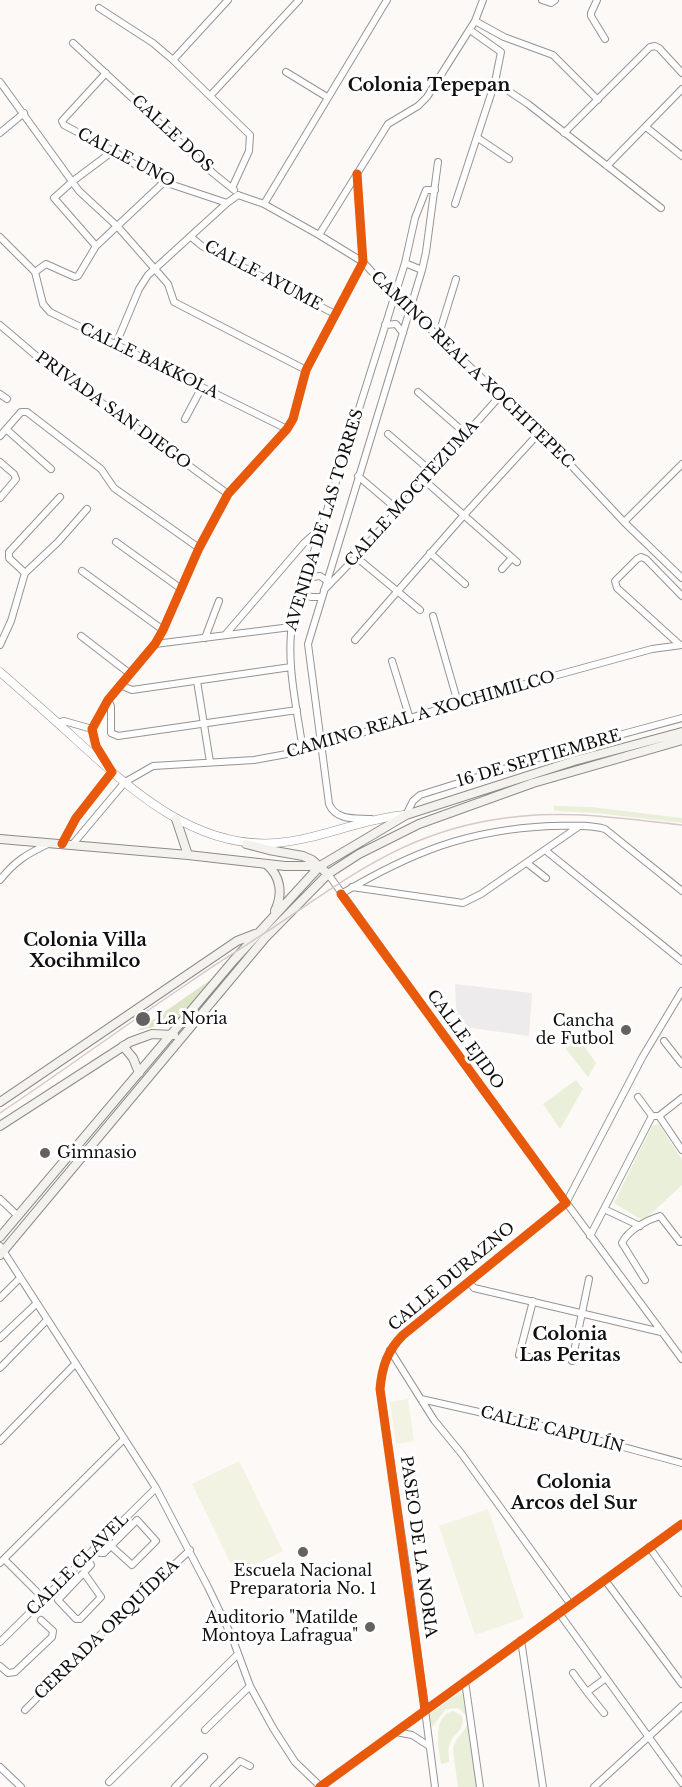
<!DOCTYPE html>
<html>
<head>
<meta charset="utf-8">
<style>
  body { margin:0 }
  canvas { display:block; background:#fcf9f6 }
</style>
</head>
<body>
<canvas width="682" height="1787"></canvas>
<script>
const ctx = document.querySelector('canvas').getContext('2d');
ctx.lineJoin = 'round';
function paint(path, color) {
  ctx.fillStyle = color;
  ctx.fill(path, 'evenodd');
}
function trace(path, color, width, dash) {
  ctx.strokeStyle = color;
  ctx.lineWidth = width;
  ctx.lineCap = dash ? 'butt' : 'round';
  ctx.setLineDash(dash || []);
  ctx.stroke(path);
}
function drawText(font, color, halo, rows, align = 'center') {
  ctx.font = font + ' "Libre Baskerville",serif';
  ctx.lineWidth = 6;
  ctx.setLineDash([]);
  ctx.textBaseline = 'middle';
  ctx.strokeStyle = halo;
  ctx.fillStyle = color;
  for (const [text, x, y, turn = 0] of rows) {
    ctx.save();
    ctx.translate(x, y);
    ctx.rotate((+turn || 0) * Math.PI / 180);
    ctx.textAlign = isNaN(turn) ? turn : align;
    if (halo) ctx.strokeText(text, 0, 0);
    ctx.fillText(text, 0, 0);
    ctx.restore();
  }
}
paint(new Path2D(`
  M455 984 532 993 529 1036 457 1026Z`), '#eeebec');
paint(new Path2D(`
  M554 806 591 807 682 818V823L596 813 554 811Z
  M579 1039 596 1063 588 1077 566 1049Z
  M576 1080 583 1089 560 1129 543 1104Z
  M659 1124 682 1160V1185L643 1221 614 1203 652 1126Z
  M466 1689 478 1787H458L453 1749C455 1733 481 1725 458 1708L446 1709 432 1727 428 1715Z
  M453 1711 462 1716C466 1732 451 1733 449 1747 448 1751 449 1757 449 1762L441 1764C439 1748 431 1717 453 1711Z`), '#e9efd8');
paint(new Path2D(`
  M219 974 177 1021 137 1031Z`), '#dce5c7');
paint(new Path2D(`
  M408 1399 414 1441 396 1444 390 1402Z
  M239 1461 283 1551 236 1574 192 1484Z
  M488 1509 524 1618 475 1635 439 1526Z`), '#f2f3e2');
const minor = new Path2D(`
  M542 0 551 3 555 0
  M597 0 591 13V16L605 39
  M99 8 153 43 173 60 250 135 249 151 232 188
  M475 21 504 37 553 55 598 100
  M73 43 213 173 234 190
  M173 60 228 0
  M286 72 327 97
  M106 73 62 121 64 125 113 151 164 182 227 203
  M0 82 79 191 118 227 168 284 174 302 306 370
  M495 82 528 104 661 208
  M210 96 299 0
  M646 127 682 156
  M0 133 24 113
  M564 133 650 47 655 46 659 48 682 73
  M478 138 509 159
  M607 166 682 89
  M238 195 264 204 319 235 363 262 382 283 551 444 624 522 682 578
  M264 204 387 0
  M455 204 495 82 501 52 470 30
  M319 235 388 124 418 106 427 97 475 21 483 0
  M0 237 35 272 43 304 50 312 287 429
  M191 237 202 246 335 314
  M96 246 54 198 73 181 113 151
  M405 263 422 270
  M35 272 46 264 75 277 78 276 96 246 164 182
  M0 325 54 371 108 407 228 494
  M385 325 396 324 403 333
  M438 337 456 279
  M116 344 139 289 148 275 227 203 238 195
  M418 392 466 434
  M0 394 7 399
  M185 419 202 387
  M6 429 51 469
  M388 434 432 472
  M0 436 21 412H27L101 469 114 488 199 548
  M0 462 14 474 16 479 0 498
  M358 476 398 510
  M424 480 517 562
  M624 522 682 464
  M116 542 180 588
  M430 553 465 584
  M356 557 420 610
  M502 569 512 558
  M82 571 163 630
  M25 573 9 558V552L60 497
  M306 578 320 576 326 580
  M324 590 356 557 500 396
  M301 592 311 597H321
  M433 616 458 703
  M225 635 304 543 321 528
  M81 636 129 673
  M205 638 219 601
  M355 640 464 515 539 433
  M155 644 291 627
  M0 645 11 621 25 573 58 542 87 509
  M680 645 617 588 615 581 637 559 641 557 646 559 682 596
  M392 661 410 719
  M197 681 210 762
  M120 685 132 690 291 667
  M108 700 111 706V733L118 736 297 710
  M57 723 64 721 92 729
  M303 751C297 708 285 661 293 618L405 263 415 218 426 190H435
  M406 815 413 801 420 795 564 750 682 718
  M371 819C356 818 336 821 329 804L308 644 422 270 426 252 438 162
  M62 844 76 818 112 772 96 746 92 729 108 700 155 644 163 630 199 548 228 494 287 429 293 419 306 370 363 262 357 174
  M72 845 125 782 153 766 254 760 303 751 481 696 652 649 682 645
  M545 850 682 961
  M527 863 546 878
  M328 874 483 1090 682 1359
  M0 880C15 861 27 854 48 844
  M352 887 463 903 481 894 578 827
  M341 894C412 852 467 830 550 826 568 826 588 824 605 829L682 891
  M664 1041 682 1064
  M638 1097 652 1116H659L682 1150
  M659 1116 682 1098
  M0 1199 18 1216
  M604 1209 640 1226
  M590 1236 652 1116
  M0 1246 156 1488 208 1587 232 1637 250 1686 273 1728 295 1762 321 1787
  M645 1280 622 1243C628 1230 647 1220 660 1216L680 1242 682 1241
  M469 1282 474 1288 661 1332
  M0 1298 20 1278
  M0 1338 36 1304
  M390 1350 434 1420 461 1453 571 1605
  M529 1357 519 1355 533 1301
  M572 1361 589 1279
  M0 1368 47 1320
  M421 1399 572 1433 682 1463
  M0 1441 75 1364
  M94 1547 100 1553H104L137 1520 156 1541 132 1565 111 1546
  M649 1547 682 1593
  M4 1559 44 1599
  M0 1563 124 1439
  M84 1573 101 1597 80 1619H76L58 1600 91 1565 86 1556
  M605 1580 682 1684
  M559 1613 682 1783
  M521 1640 543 1787
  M0 1642 156 1488
  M0 1666 8 1673 15 1672 52 1637 53 1631 41 1620
  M573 1673 587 1692
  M465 1681 480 1787
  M25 1710 106 1629 190 1550
  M604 1713 587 1692 606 1678
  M205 1730 250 1686
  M396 1732 412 1735 429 1746
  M0 1767 21 1787
  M109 1782 237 1655
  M175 1787 204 1757
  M214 1787 240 1761 250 1766
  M320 1787 682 1524
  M435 1787 409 1586 380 1389C382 1367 387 1351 403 1335L566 1203 643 1056 682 991
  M594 1787 682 1706`);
const tertiary = new Path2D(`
  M0 672C24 693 48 714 72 736 128 787 193 849 275 843 319 840 360 819 404 815`);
const secondary = new Path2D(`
  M176 819 188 855
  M0 839 188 855 285 866H320
  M246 844 269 850 303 856 312 860 328 874
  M266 864C281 876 283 894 275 911
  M123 1046 133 1058 139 1073
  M0 1102 237 941 255 934
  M0 1126 130 1042 152 1034 174 1035
  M0 1237 233 961 320 866 406 815 574 761 682 732
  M0 1255 265 938 328 874 359 854 419 824 533 783 682 740`);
trace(minor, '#969594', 8);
trace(tertiary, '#969594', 9);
trace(secondary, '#8d8c8a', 10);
trace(minor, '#fffefe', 6);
trace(tertiary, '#fffefe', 8);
trace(secondary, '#f4f2ec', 8);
trace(new Path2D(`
  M0 1113C63 1071 124 1026 187 984 215 964 245 946 274 927 348 878 402 835 492 820 556 808 618 818 682 825`), '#d7c8ca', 1.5);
trace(new Path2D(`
  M62 844 76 818 112 772 96 746 92 729 108 700 155 644 163 630 199 548 228 494 287 429 293 419 306 370 363 262 357 174
  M341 894 566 1203 403 1335C387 1351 382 1367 380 1389L425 1710
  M320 1787 682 1524`), '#e8590c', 9);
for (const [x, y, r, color] of [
  [143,1019,8,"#636260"],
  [626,1030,6,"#636260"],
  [45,1153,6,"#636260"],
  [303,1552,6,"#636260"],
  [370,1627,6,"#636260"]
]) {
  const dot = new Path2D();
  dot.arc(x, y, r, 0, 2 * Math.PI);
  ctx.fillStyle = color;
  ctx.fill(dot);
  trace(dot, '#fff', 2);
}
drawText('16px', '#101010', '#fff', [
  ["CALLE DOS",172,134,43],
  ["CALLE UNO",126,158,28],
  ["CALLE AYUME",263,276,28],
  ["CALLE BAKKOLA",149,361,26],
  ["CAMINO REAL A XOCHITEPEC",472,370,44],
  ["PRIVADA SAN DIEGO",113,411,36],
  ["CALLE MOCTEZUMA",412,494,-48],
  ["AVENIDA DE LAS TORRES",325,520,-73],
  ["CAMINO REAL A XOCHIMILCO",421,715,-16],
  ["16 DE SEPTIEMBRE",539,759,-16],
  ["CALLE EJIDO",465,1040,54],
  ["CALLE DURAZNO",452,1277,-40],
  ["CALLE CAPULÍN",552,1430,14],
  ["PASEO DE LA NORIA",418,1547,82],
  ["CALLE CLAVEL",78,1565,-45],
  ["CERRADA ORQUÍDEA",107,1630,-44]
]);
drawText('16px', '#101010', '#fff', [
  ["La Noria",156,1019],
  ["Cancha",614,1021,"right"],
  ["de Futbol",614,1039,"right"],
  ["Gimnasio",57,1153],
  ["Escuela Nacional",303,1571,"center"],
  ["Preparatoria No. 1",303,1589,"center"],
  ["Auditorio \"Matilde",358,1618,"right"],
  ["Montoya Lafragua\"",358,1636,"right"]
], 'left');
drawText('bold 18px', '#101010', '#fff', [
  ["Colonia Tepepan",429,86],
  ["Colonia Villa",85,941],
  ["Xocihmilco",85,962],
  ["Colonia",570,1335],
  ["Las Peritas",570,1356],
  ["Colonia",574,1483],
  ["Arcos del Sur",574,1504]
]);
</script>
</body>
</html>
